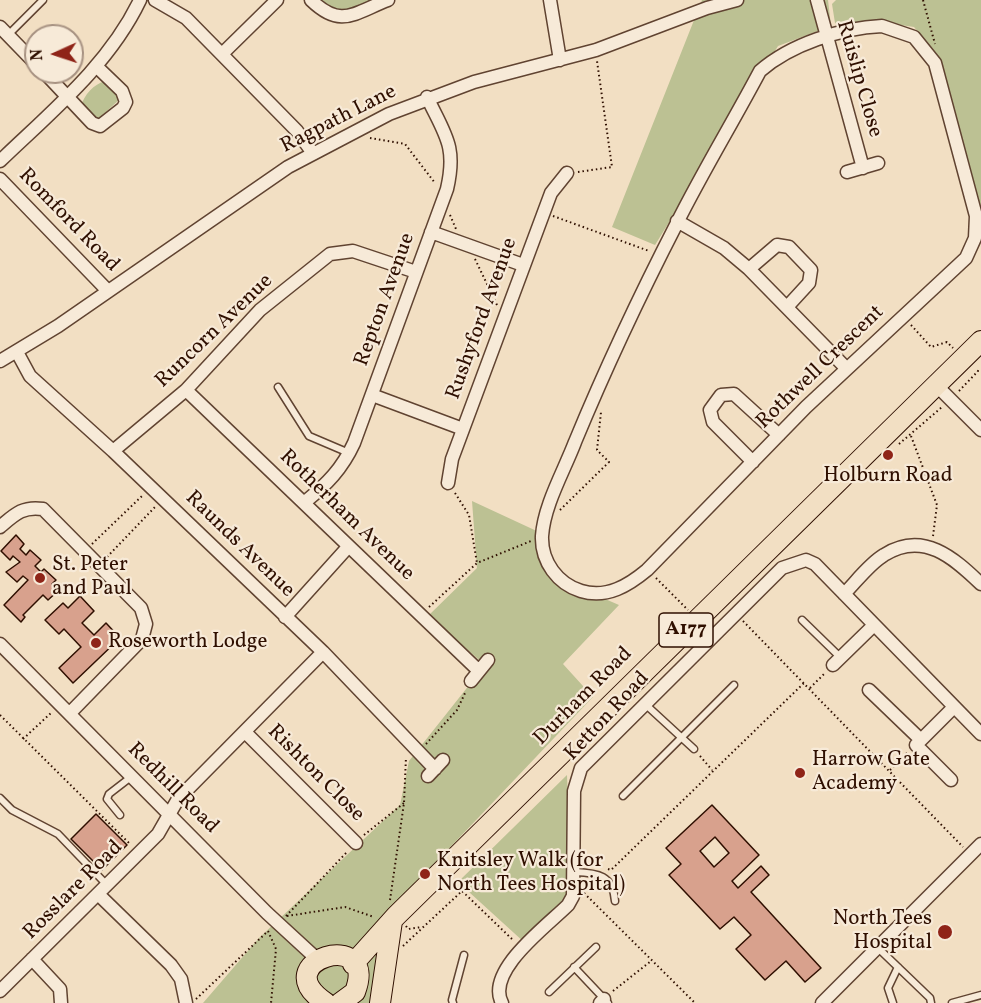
<!DOCTYPE html>
<html>
<head>
<meta charset="utf-8">
<style>
  body { margin:0 }
  #map { position:relative; width:981px; height:1003px; overflow:hidden; background:#f2dfc3; font-family:Vollkorn,serif }
  canvas { display:block }
  .north { position:absolute; left:24px; top:24px; width:60px; height:60px; box-sizing:border-box; background:#f7ead8; border:2px solid #a79282; border-radius:50%; rotate:267deg; font-size:16px; font-weight:700; line-height:24px; text-align:center; color:#2f0f00 }
  .north::after { content:''; display:block; margin:auto; width:21px; height:27px; background:#8f2418; clip-path:polygon(50% 0,100% 100%,50% 72%,0 100%) }
</style>
</head>
<body>
<div id="map">
<canvas width="981" height="1003"></canvas>
<div class="north">N</div>
</div>
<script>
const ctx = document.querySelector('canvas').getContext('2d');
ctx.lineJoin = 'round';
function paint(path, color) {
  ctx.fillStyle = color;
  ctx.fill(path, 'evenodd');
}
function trace(path, color, width, dash) {
  ctx.strokeStyle = color;
  ctx.lineWidth = width;
  ctx.lineCap = dash ? 'butt' : 'round';
  ctx.setLineDash(dash || []);
  ctx.stroke(path);
}
function drawText(font, color, halo, rows, align = 'center') {
  ctx.font = font + ' Vollkorn,serif';
  ctx.lineWidth = 4.5;
  ctx.setLineDash([]);
  ctx.textBaseline = 'middle';
  ctx.strokeStyle = halo;
  ctx.fillStyle = color;
  for (const [text, x, y, turn = 0] of rows) {
    ctx.save();
    ctx.translate(x, y);
    ctx.rotate((+turn || 0) * Math.PI / 180);
    ctx.textAlign = isNaN(turn) ? turn : align;
    if (halo) ctx.strokeText(text, 0, 0);
    ctx.fillText(text, 0, 0);
    ctx.restore();
  }
}
paint(new Path2D(`
  M316 0H376C349 11 342 15 316 0Z
  M702 0H828L831 26 778 46 655 245 612 227Z
  M836 0H981V211L940 58 914 27 875 21 848 30 835 23 832 4Z
  M105 81 121 98 96 121 81 106C84 95 94 84 105 81Z
  M472 501 541 533 552 576 619 605 563 664 593 697 403 897 387 1003H203L259 938 400 805 409 761 485 665 428 616 477 568Z
  M567 775 571 891 525 943 458 882Z`), '#bcc193');
const building = new Path2D(`
  M16 535 24 544 20 549 26 555 30 550 41 560 35 566 41 572 44 569 56 580 52 584 59 590 48 600 43 595 23 615 25 617 21 622 4 605 28 580 23 576 17 582 6 572 20 562 13 556 10 560 1 551Z
  M80 596 94 611 82 623 94 635 106 623 120 638 73 683 59 668 81 647 64 629 59 634 45 620 63 603 68 608Z
  M712 805 759 855 732 881 738 888 761 866 769 875 751 892 821 968 805 982 786 961 765 980 736 949 751 935 734 917 720 929 669 875 681 864 666 848ZM715 837 729 853 714 867 700 851Z
  M96 814 127 845 102 870 71 839Z`);
paint(building, '#d8a18d');
trace(building, '#2f0f00', 1.5);
const lane = new Path2D(`
  M8 35 43 0
  M278 387 309 436 349 453
  M802 620 840 657
  M645 704 694 749
  M623 796 734 685
  M0 798 12 810 58 834 107 885
  M120 815 107 799 109 794 131 777
  M575 872C598 873 613 875 615 901
  M878 948 930 998 931 1003
  M574 967 608 1003
  M549 992 596 947
  M453 1003 452 1000 464 955
  M893 1003 888 988 898 967
  M952 1003 981 995`);
const street = new Path2D(`
  M155 0 186 18 297 131 312 152
  M311 0C341 29 354 13 388 0
  M550 0 560 60
  M817 0 863 168
  M882 26 914 37 935 63 976 216 975 238 966 258 806 407 647 570C629 585 607 599 581 591 558 584 541 562 542 536 544 505 564 471 575 442 606 367 640 295 677 223 703 171 733 122 760 71 791 44 841 28 882 26Z
  M0 27 36 64
  M222 54 277 0
  M44 72 92 123 100 126 123 108 126 102 122 91 96 66
  M0 161C51 112 109 65 140 0
  M847 172 878 163
  M0 179 108 291
  M677 221 724 248 749 269 847 369
  M431 232 523 265
  M749 269 777 245 789 247 811 270 809 283 787 307
  M17 352 30 376 113 451 323 652 435 769
  M0 361 58 326 288 167 389 114 474 82 596 50 707 8 737 0
  M936 385 981 430
  M186 390 479 671
  M372 395 463 429
  M113 451 186 390 260 310 330 254 353 251 416 272
  M753 462 713 422 710 410 721 395 734 394 779 435
  M448 483 452 459 551 193 567 173
  M305 502C327 484 342 469 354 443L447 189C457 146 445 135 427 97
  M0 527C15 514 23 506 43 509L141 608 146 624 142 639 70 713
  M844 594C856 582 869 564 884 555 923 530 954 558 981 584
  M285 617 348 547
  M0 644 267 913 317 959
  M833 665 873 626
  M471 681 488 660
  M869 690 921 740 916 745 951 780
  M246 733 356 843
  M921 740 954 707
  M428 776 443 760
  M99 895 171 965 181 979 186 1003
  M32 959 60 989 61 1003
  M0 991 158 834 178 799 323 652
  M502 1003C485 971 547 926 568 905L573 896 574 791 581 768 782 568 806 560 815 564 981 734
  M600 1003 604 999
  M822 1003 981 844`);
const primary = new Path2D(`
  M353 964 396 916 981 341
  M326 1003C262 961 380 926 355 992L340 1003
  M380 1003 392 921`);
trace(lane, '#604331', 9);
trace(street, '#604331', 15);
trace(primary, '#2f0f00', 22);
trace(new Path2D(`
  M923 0 935 44
  M370 138 405 144 435 183
  M578 172 612 167 597 61
  M450 215 456 229
  M553 216 649 251
  M475 259 497 305
  M911 325 931 347 947 342 953 348
  M959 391 978 371 975 369
  M911 436 937 505 933 536
  M899 444 942 407
  M455 493 469 515 477 563
  M560 510 609 462 597 450 601 412 599 411
  M92 544 142 496
  M107 557 155 507
  M656 578 688 610
  M429 607 477 563 531 541
  M743 621 963 847
  M810 688 825 673
  M0 715 131 845
  M23 739 51 713
  M426 744 457 710 466 691
  M700 756 712 770
  M890 770 907 753
  M364 835 404 803
  M608 869 611 870 805 682
  M584 893 695 1003
  M390 900 404 803 406 757
  M286 916 348 851
  M287 916 345 907 374 917
  M406 926 408 929 422 927
  M268 931 276 949 271 1003
  M403 946 462 891 514 941
  M613 991 651 961
  M196 999 268 931`), '#2f0f00', 2, [1.5, 3]);
trace(lane, '#f7ead8', 6);
trace(street, '#f7ead8', 12);
trace(primary, '#f2dfc3', 20);
for (const [x, y, r, color] of [
  [888,455,6,"#8f2418"],
  [40,578,6,"#8f2418"],
  [96,643,6,"#8f2418"],
  [800,773,6,"#8f2418"],
  [425,874,6,"#8f2418"],
  [945,932,8,"#8f2418"]
]) {
  const dot = new Path2D();
  dot.arc(x, y, r, 0, 2 * Math.PI);
  ctx.fillStyle = color;
  ctx.fill(dot);
  trace(dot, '#f7ead8', 2);
}
for (const [x, y, w] of [
  [686,630,54]
]) {
  const box = new Path2D();
  box.roundRect(x - w / 2, y - 17, w, 34, 4.5);
  ctx.fillStyle = '#f7ead8';
  ctx.fill(box);
  trace(box, '#2f0f00', 1.5);
}
drawText('bold 20px', '#2f0f00', null, [
  ["A177",686,630]
]);
drawText('21px', '#2f0f00', '#f7ead8', [
  ["Ruislip Close",858,79,74],
  ["Ragpath Lane",339,120,-27],
  ["Romford Road",68,221,46],
  ["Repton Avenue",386,300,-70],
  ["Rushyford Avenue",483,319,-70],
  ["Runcorn Avenue",215,332,-44],
  ["Rothwell Crescent",821,368,-44],
  ["Rotherham Avenue",346,516,44],
  ["Raunds Avenue",239,545,44],
  ["Durham Road",584,697,-45],
  ["Ketton Road",608,717,-47],
  ["Rishton Close",315,774,45],
  ["Redhill Road",172,789,45],
  ["Rosslare Road",74,891,-45]
]);
drawText('21px', '#2f0f00', '#f7ead8', [
  ["Holburn Road",888,477,"center"],
  ["St. Peter",52,566],
  ["and Paul",52,590],
  ["Roseworth Lodge",108,643],
  ["Harrow Gate",812,761],
  ["Academy",812,785],
  ["Knitsley Walk (for",437,862],
  ["North Tees Hospital)",437,886],
  ["North Tees",932,920,"right"],
  ["Hospital",932,944,"right"]
], 'left');
</script>
</body>
</html>
